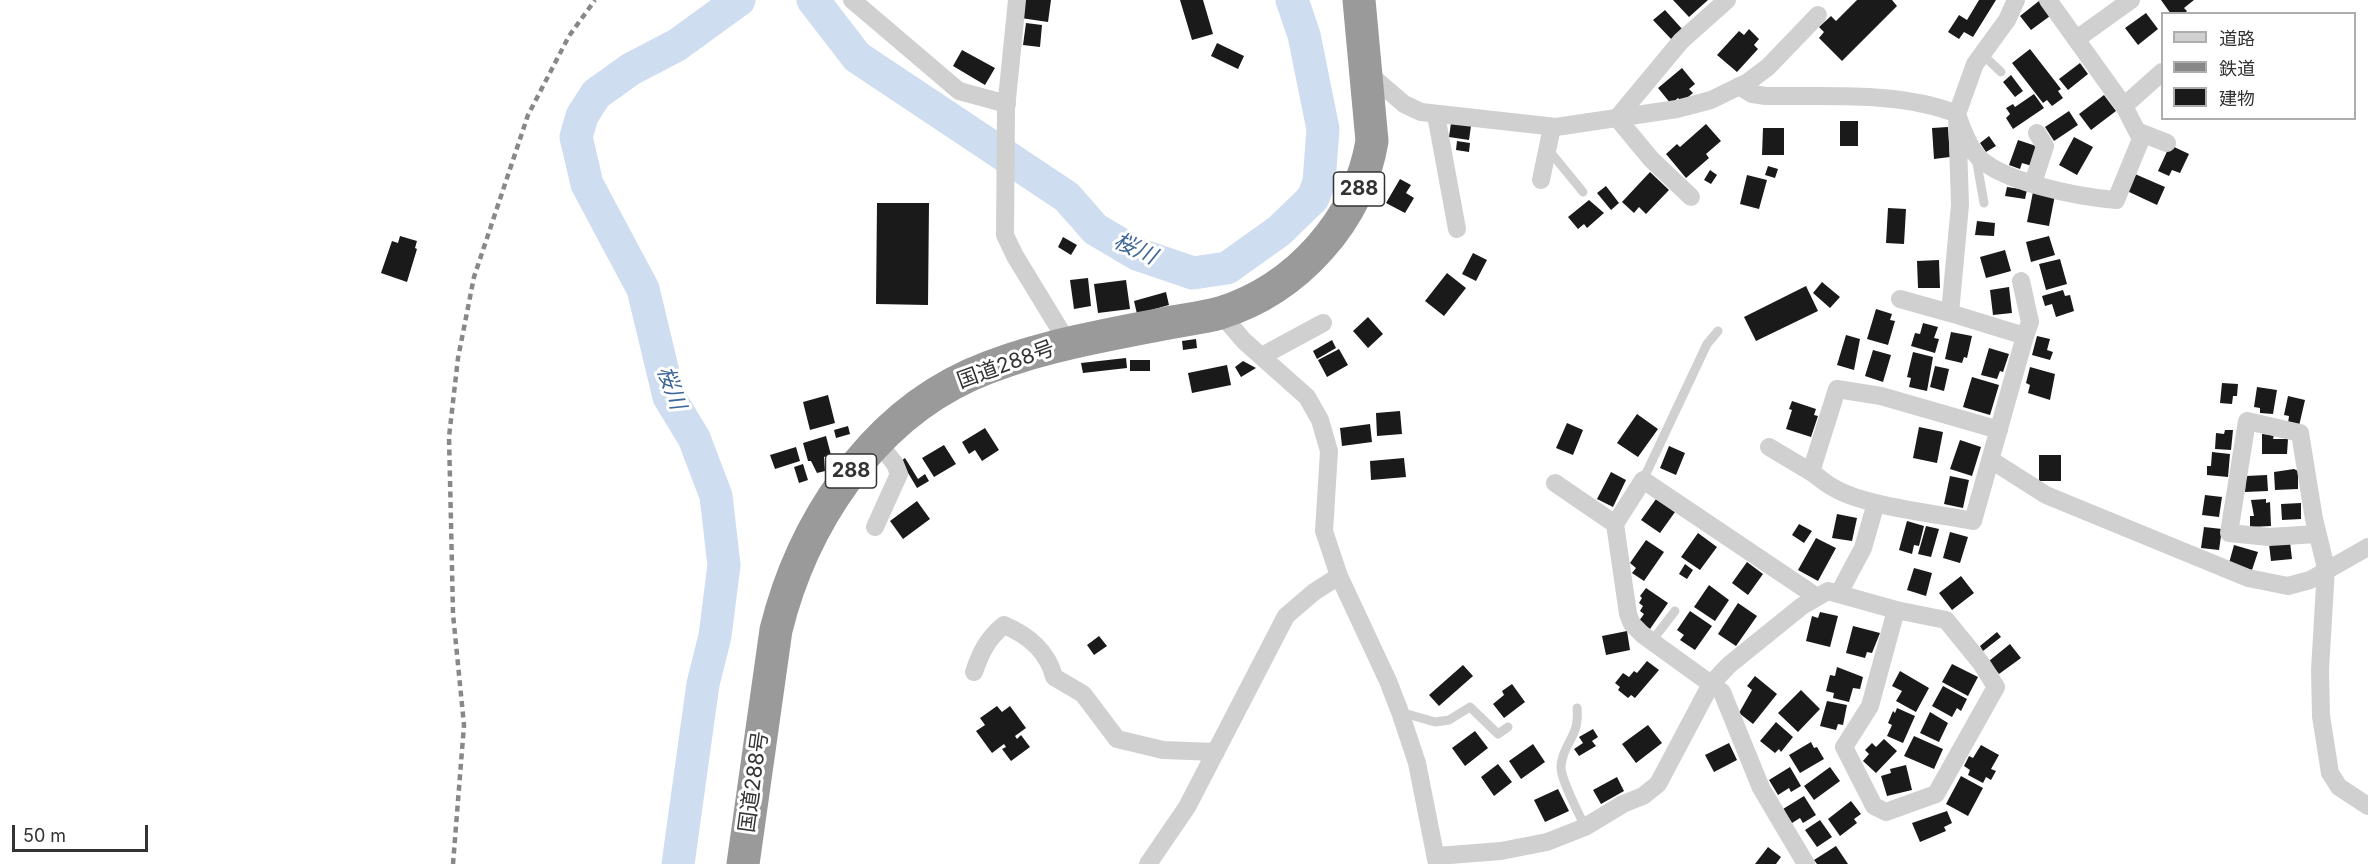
<!DOCTYPE html>
<html>
<head>
<meta charset="utf-8">
<style>
  body { margin:0 }
  #map { position:relative; width:2368px; height:864px; overflow:hidden; background:#fff; font-family:Inter,"Noto Sans JP",sans-serif }
  canvas { display:block }
  .legend { position:absolute; left:2161px; top:12px; width:195px; height:108px; box-sizing:border-box; background:#fff; border:2px solid #adadad; margin:0; padding:8px 10px; list-style:none; font-size:18px; color:#333 }
  .legend li { display:flex; align-items:center; gap:12px; height:30px }
  .legend b { width:30px; border:2px solid #adadad }
  .scale { position:absolute; left:12px; top:825px; width:136px; height:27px; box-sizing:border-box; border:3px solid #333; border-top:0; padding-left:8px; font-size:18px; line-height:21px; white-space:nowrap; color:#333; -webkit-text-stroke:4px #fff; paint-order:stroke }
</style>
</head>
<body>
<div id="map">
<canvas width="2368" height="864"></canvas>
<ul class="legend">
<li><b style="height:8px;background:#d0d0d0"></b>道路</li>
<li><b style="height:8px;background:#888"></b>鉄道</li>
<li><b style="height:16px;background:#1a1a1a"></b>建物</li>
</ul>
<div class="scale">50 m</div>
</div>
<script>
const ctx = document.querySelector('canvas').getContext('2d');
ctx.lineJoin = 'round';
function trace(path, color, width, dash) {
  ctx.strokeStyle = color;
  ctx.lineWidth = width;
  ctx.lineCap = dash ? 'butt' : 'round';
  ctx.setLineDash(dash || []);
  ctx.stroke(path);
}
function paint(path, color) {
  ctx.fillStyle = color;
  ctx.fill(path, 'evenodd');
}
function drawText(font, color, halo, rows, align = 'center') {
  ctx.font = font + ' Inter,"Noto Sans JP",sans-serif';
  ctx.lineWidth = 6;
  ctx.setLineDash([]);
  ctx.textBaseline = 'middle';
  ctx.strokeStyle = halo;
  ctx.fillStyle = color;
  for (const [text, x, y, turn = 0] of rows) {
    ctx.save();
    ctx.translate(x, y);
    ctx.rotate((+turn || 0) * Math.PI / 180);
    ctx.textAlign = isNaN(turn) ? turn : align;
    if (halo) ctx.strokeText(text, 0, 0);
    ctx.fillText(text, 0, 0);
    ctx.restore();
  }
}
trace(new Path2D(`
  M813 0 857 57 1067 197 1095 229 1137 254 1193 273 1227 268 1279 231 1313 198 1319 182 1323 129 1304 35 1292 0
  M678 864 703 684 715 636 724 565 716 496 694 438 669 397 643 289 587 184 576 137 582 116 596 94 631 69 677 45 739 0`), '#ceddef', 33);
paint(new Path2D(`
  M1024 0H1051L1048 22 1021 18Z
  M1180 0H1203L1213 34 1192 40Z
  M1673 0H1708L1689 17Z
  M1857 0H1892L1897 6 1842 61 1819 38 1824 32 1819 27 1831 16 1836 21Z
  M1979 0H1996L1973 37 1964 32 1959 39 1948 32 1959 15 1967 20Z
  M2161 0H2194L2184 8 2187 11 2184 14H2171Z
  M2039 1 2050 16 2031 30 2020 16Z
  M1665 10 1683 30 1672 40 1653 20Z
  M2146 13 2158 29 2138 45 2125 28Z
  M1026 23 1042 25 1040 47 1023 45Z
  M1749 29 1759 39 1754 45 1758 49 1737 72 1717 55 1739 31 1744 35Z
  M1217 43 1244 56 1238 69 1211 56Z
  M2030 49 2061 89 2058 91 2063 98 2052 106 2047 100 2043 103 2012 63Z
  M962 50 995 68 985 85 953 66Z
  M2080 63 2088 74 2068 90 2059 79Z
  M1682 68 1695 84 1689 89 1693 93 1682 102 1678 98 1671 104 1658 88Z
  M2011 75 2023 91 2015 97 2003 82Z
  M2034 94 2044 108 2013 129 2006 118 2010 114 2006 108 2013 104 2015 107Z
  M2104 95 2116 111 2091 130 2079 114Z
  M2069 111 2078 125 2054 141 2045 127Z
  M1840 121H1858V146H1840Z
  M1451 123 1471 126 1469 140 1449 137Z
  M1706 124 1721 141 1706 154 1709 158 1686 178 1666 154 1677 144 1680 147Z
  M1948 127 1950 157 1934 159 1932 128Z
  M1763 128H1784V155H1762Z
  M1989 136 1996 146 1986 152 1980 143Z
  M2074 137 2093 147 2077 175 2059 165Z
  M2018 140 2039 147 2032 166 2022 163 2020 169 2009 165Z
  M1457 141 1470 143 1469 152 1456 150Z
  M2170 145 2189 154 2180 173 2172 170 2169 176 2158 171Z
  M1768 166 1778 169 1775 178 1765 175Z
  M1710 170 1717 175 1711 184 1704 180Z
  M1650 172 1669 190 1646 214 1639 207 1634 213 1622 202Z
  M2135 174 2165 187 2157 205 2127 191Z
  M1747 175 1767 180 1759 209 1740 204Z
  M1400 179 1411 185 1406 193 1414 198 1405 213 1386 203Z
  M1606 186 1619 203 1611 210 1597 193Z
  M2007 187 2027 190 2025 199 2005 196Z
  M2033 192 2055 195 2049 226 2027 222Z
  M1589 200 1604 213 1587 228 1584 224 1578 229 1568 217Z
  M877 203H929L928 305 876 304Z
  M1888 208 1906 209 1904 244 1886 243Z
  M1977 221 1995 223 1994 236 1975 235Z
  M400 236 417 241 415 248 417 249 407 282 381 273 392 241 398 243Z
  M2049 236 2055 255 2031 262 2026 242Z
  M1063 237 1077 245 1071 255 1058 247Z
  M2005 250 2011 271 1986 278 1980 257Z
  M1473 253 1487 260 1476 281 1462 274Z
  M2060 259 2067 284 2046 290 2039 264Z
  M1939 260 1940 288H1918L1917 261Z
  M1447 273 1466 288 1444 316 1425 301Z
  M1088 278 1091 306 1074 309 1070 280Z
  M1126 280 1130 309 1098 313 1094 284Z
  M1822 282 1840 297 1830 308 1813 293Z
  M1806 286 1818 311 1756 341 1744 317Z
  M2009 287 2012 313 1993 315 1990 290Z
  M2063 290 2065 296 2070 295 2074 311 2056 317 2052 304 2045 306 2042 296Z
  M1166 292 1169 305 1137 314 1134 301Z
  M1876 309 1892 314 1890 320 1895 321 1888 345 1867 339Z
  M1368 317 1383 334 1368 348 1353 331Z
  M1923 323 1938 327 1934 338 1939 339 1935 353 1911 346 1915 333 1920 334Z
  M1951 332 1972 336 1967 358 1964 357 1962 363 1945 359Z
  M1846 335 1860 339 1854 370 1837 365Z
  M2037 336 2050 339 2047 350 2053 352 2050 360 2032 355Z
  M1196 339 1197 348 1183 350 1182 341Z
  M1332 340 1336 348 1317 359 1313 351Z
  M1989 348 2009 354 2003 372 2000 371 1997 379 1981 375Z
  M1339 349 1348 365 1327 377 1318 360Z
  M1873 350 1891 355 1883 382 1865 376Z
  M1913 352 1933 357 1927 391 1909 387 1911 378 1907 377Z
  M1126 358 1127 368 1083 373 1081 363Z
  M1130 360H1150V371H1130Z
  M1243 361 1256 368 1241 377 1235 367Z
  M1227 365 1231 385 1192 393 1188 373Z
  M1935 366 1949 369 1944 391 1930 387Z
  M2030 367 2055 374 2050 400 2028 393 2030 385 2026 383Z
  M1972 377 1999 385 1990 415 1963 407Z
  M2222 383 2238 384 2237 396H2233L2232 404 2220 403Z
  M2257 387 2277 390 2273 414 2260 413V408L2254 407Z
  M828 395 835 423 810 430 803 402Z
  M2288 396 2305 400 2299 426 2288 424 2289 416 2284 415Z
  M1792 401 1816 409 1814 415 1818 416 1811 437 1786 429 1792 410 1789 409Z
  M1400 411 1402 434 1377 436 1376 413Z
  M1637 414 1658 429 1638 457 1617 443Z
  M1567 423 1583 430 1573 455 1556 448Z
  M1370 424 1372 442 1342 446 1340 428Z
  M848 426 850 434 836 438 834 430Z
  M1919 427 1943 432 1937 463 1913 458Z
  M985 428 999 450 982 461 975 450 969 454 962 442Z
  M2225 430H2233L2231 450 2215 449 2216 433 2224 434Z
  M2262 434 2274 435 2273 439H2288L2287 454H2262Z
  M826 436 831 455 824 457 825 471 817 473 811 461H808L803 443Z
  M1960 440 1981 447 1972 476 1950 469Z
  M944 445 956 464 934 477 922 458Z
  M1669 446 1685 453 1676 475 1660 468Z
  M796 447 800 461 775 469 770 455Z
  M2212 452 2230 454 2228 477 2207 475V466H2211Z
  M2039 455H2061V481H2039Z
  M905 458 918 479 925 474 929 481 917 488 901 461Z
  M1404 458 1406 477 1371 480 1370 461Z
  M803 464 808 480 799 483 794 467Z
  M2294 469 2298 471V489L2275 490 2274 472Z
  M1611 472 1626 480 1613 507 1597 499Z
  M2267 475 2268 491 2245 492 2246 476Z
  M1950 476 1969 480 1963 508 1944 504Z
  M2205 495 2222 497 2219 517 2202 515Z
  M1656 499 1675 512 1660 533 1641 520Z
  M2266 499V503L2270 502 2271 526 2250 527V516H2254L2251 500Z
  M917 501 930 519 903 539 890 521Z
  M2301 503V519L2282 520 2281 504Z
  M1837 514 1857 518 1852 541 1832 538Z
  M1907 521 1924 526 1919 546 1914 545 1912 554 1899 550Z
  M1799 524 1812 531 1804 543 1792 535Z
  M1926 526 1939 529 1931 557 1918 554Z
  M2204 527 2222 529 2219 550 2201 548Z
  M1950 532 1968 537 1960 563 1943 558Z
  M1698 533 1717 547 1700 570 1681 557Z
  M1816 538 1836 548 1818 581 1798 570Z
  M1646 540 1664 552 1644 581 1632 573 1636 568 1630 563Z
  M2290 542 2292 559 2271 561 2269 544Z
  M2234 545 2258 552 2252 570 2229 563Z
  M1747 562 1763 574 1748 595 1732 583Z
  M1685 564 1693 570 1687 579 1679 574Z
  M1914 568 1932 573 1926 596 1907 590Z
  M1961 576 1974 593 1952 610 1939 593Z
  M1709 585 1729 600 1715 621 1694 607Z
  M1646 588 1668 603 1650 629 1639 621 1644 614 1640 611 1643 606 1639 603 1642 598 1640 596Z
  M1738 603 1757 616 1736 646 1718 634Z
  M1690 611 1712 626 1695 650 1680 640 1684 635 1677 630Z
  M1820 612 1838 616 1830 647 1806 641 1812 616 1818 618Z
  M1853 626 1880 633 1872 653 1867 652 1865 658 1846 653Z
  M1627 631 1630 650 1606 655 1602 636Z
  M1997 632 2001 637 1983 651 1980 646Z
  M1099 636 1107 646 1094 655 1087 645Z
  M2010 644 2021 658 1999 674 1989 661Z
  M1647 661 1659 670 1635 698 1631 695 1628 698 1618 690 1620 687 1615 683 1623 673 1629 677 1634 671 1637 673Z
  M1952 664 1978 677 1968 696 1942 682Z
  M1463 665 1473 676 1439 706 1429 695Z
  M1837 667 1863 677 1860 689 1853 688 1849 702 1833 698 1834 693 1826 691 1830 675 1835 676Z
  M1900 671 1929 688 1916 712 1896 701 1902 691 1892 686Z
  M1755 676 1777 694 1753 724 1739 713 1752 690 1747 686Z
  M1512 684 1525 702 1504 718 1493 704 1504 695 1502 691Z
  M1943 686 1967 699 1961 711 1957 708 1952 717 1932 706Z
  M1801 690 1820 709 1798 732 1778 713Z
  M1827 701 1847 705 1843 725 1838 724 1836 730 1820 726Z
  M997 706 1002 712 1010 706 1026 728 1015 736 1017 739 1021 735 1030 747 1011 761 1002 749 1006 747 1004 744 992 753 976 731 985 725 980 718Z
  M1897 708 1915 716 1903 743 1887 736 1892 725 1888 723 1893 711 1895 713Z
  M1930 712 1948 723 1939 742 1920 733Z
  M1776 722 1793 737 1781 752 1779 749 1775 753 1760 741Z
  M1648 725 1662 743 1636 763 1622 744Z
  M1593 729 1598 737 1592 741 1596 746 1579 756 1574 749 1583 743 1579 737Z
  M1475 731 1488 748 1465 766 1452 748Z
  M1914 736 1943 749 1934 769 1904 756Z
  M1884 739 1897 751 1876 773 1863 761 1869 754 1865 750 1872 743 1876 747Z
  M1811 742 1814 748 1817 747 1824 759 1800 773 1789 755Z
  M1729 743 1737 760 1714 772 1705 755Z
  M1533 744 1545 762 1521 779 1509 761Z
  M1981 745 1999 755 1991 769 1996 771 1991 780 1986 777 1983 783 1968 775 1970 770 1964 766 1969 756 1973 758Z
  M1498 764 1512 782 1494 796 1481 777Z
  M1906 765 1912 790 1887 796 1881 776 1891 773 1890 769Z
  M1790 767 1801 786 1791 792 1789 788 1778 795 1769 780Z
  M1830 767 1840 781 1814 800 1804 786Z
  M1961 776 1983 788 1968 816 1946 804Z
  M1617 777 1624 791 1601 804 1593 790Z
  M1558 789 1569 811 1545 822 1534 800Z
  M1804 796 1816 815 1803 823 1800 818 1792 823 1783 809Z
  M1851 801 1861 814 1854 819 1857 823 1840 836 1828 819Z
  M1947 811 1952 823 1944 827 1946 831 1920 842 1912 823Z
  M1820 820 1832 837 1817 847 1805 830Z
  M1836 846 1848 864H1817L1814 860Z
  M1768 847 1781 857 1776 864H1755Z`), '#1a1a1a');
trace(new Path2D(`
  M1981 53 2001 72
  M1547 148 1583 192
  M1976 158 1984 203
  M1643 480 1707 344 1718 331
  M1651 642 1675 611
  M1577 708C1580 738 1563 742 1561 766 1560 779 1579 813 1585 827
  M1400 712 1435 722 1449 720 1470 707 1498 734 1508 727`), '#d0d0d0', 9);
trace(new Path2D(`
  M852 0 959 91 1007 104
  M1017 0 1006 109 1005 235 1015 256 1068 343
  M2078 38 2131 0
  M1368 73 1404 104 1421 112 1556 127 1677 109 1711 100 1748 82 1768 67 1818 15
  M1739 86 1752 94 1766 96C1825 97 1901 91 1957 114 1961 126 1967 141 1974 152 1995 182 2081 197 2116 200L2141 139 2124 106 2048 0
  M2124 106 2162 72
  M1436 115 1457 229
  M2139 132 2167 143
  M1541 180 1552 127
  M2033 183 2045 146 2037 133
  M1691 197 1651 159 1617 118 1681 41 1727 0
  M2021 281 2030 322 2025 336
  M1900 299 1950 313
  M1220 313 1244 341 1307 397 1320 420 1329 451 1324 531 1339 576 1388 681 1400 712 1417 763 1437 864
  M1262 356 1323 323
  M1999 430 1881 396 1837 389 1811 472C1819 477 1826 484 1834 488 1864 506 1937 514 1973 521L2025 336 1950 313 1960 205 1957 114 1975 64 2007 20 2016 0
  M1769 447 1811 472
  M1991 460 2046 495 2248 578 2288 586 2310 580 2368 547
  M1555 483 1615 524
  M875 527 899 474 895 464 877 441
  M2317 534 2269 537 2229 533 2247 421 2300 433 2314 519 2326 568 2320 670 2321 716 2330 773 2339 787 2368 806
  M1839 593 1863 548 1876 503
  M1896 610 1946 620 1981 663 1996 687 1936 794 1886 812 1874 806 1844 747 1870 706Z
  M974 672C981 652 987 639 1004 625 1028 635 1048 652 1054 677L1083 694 1117 739 1163 750 1216 752
  M1437 856 1501 851 1547 842 1585 827 1623 804 1643 796 1658 784 1711 684 1729 665 1802 606 1828 591 1896 610
  M1148 864 1187 807 1286 616 1314 592 1339 576
  M1806 864 1761 788 1722 692 1643 635 1632 624 1628 614 1615 524 1643 480 1817 597`), '#d0d0d0', 18);
trace(new Path2D(`
  M743 864 776 630C802 525 869 421 970 375 1031 348 1097 337 1163 324 1182 320 1202 318 1220 313 1297 289 1359 220 1372 141L1359 0`), '#9a9a9a', 33);
trace(new Path2D(`
  M453 864 464 725 453 614 451 522 449 437 458 358 474 277 528 115 569 36 595 0`), '#888', 4.5, [6, 4.5]);
for (const [x, y, w] of [
  [1359,189,51],
  [851,471,51]
]) {
  const box = new Path2D();
  box.roundRect(x - w / 2, y - 17, w, 34, 4.5);
  ctx.fillStyle = '#fff';
  ctx.fill(box);
  trace(box, '#333', 1.5);
}
drawText('bold 20px', '#333', null, [
  ["288",1359,189],
  ["288",851,471]
]);
drawText('21px', '#333', '#fff', [
  ["国道288号",1006,365,-20],
  ["国道288号",754,782,-82]
]);
drawText('italic 22px', '#3d6699', '#fff', [
  ["桜川",1135,249,25],
  ["桜川",671,388,70]
]);
</script>
</body>
</html>
